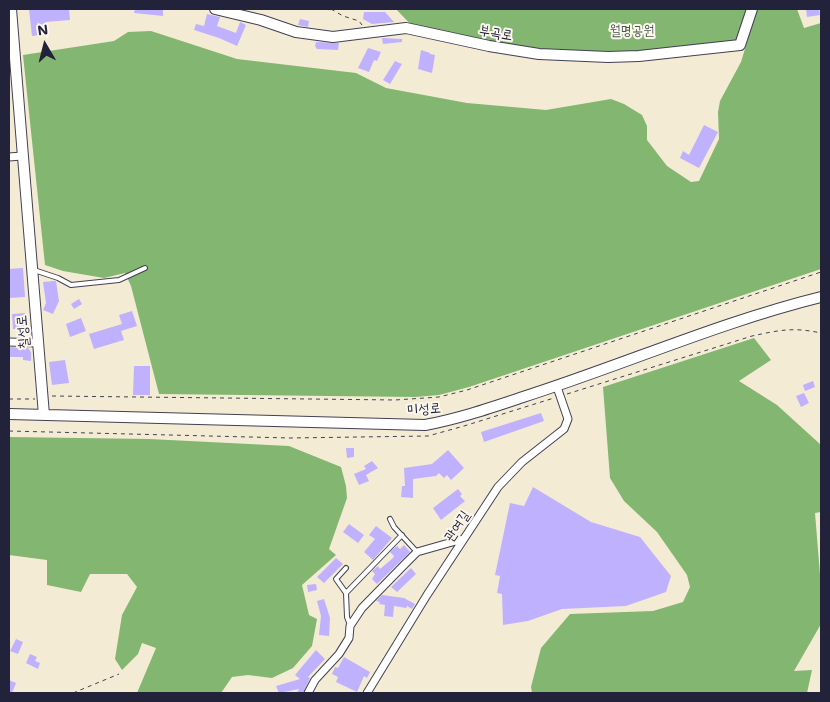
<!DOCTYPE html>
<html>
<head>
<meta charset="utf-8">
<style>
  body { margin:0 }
  #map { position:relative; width:830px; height:702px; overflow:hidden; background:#f4ebd5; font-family:Mali,sans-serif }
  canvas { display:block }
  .frame { position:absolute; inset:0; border:10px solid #22223b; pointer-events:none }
  .north { position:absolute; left:20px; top:20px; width:50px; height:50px; -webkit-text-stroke:4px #fbf7ec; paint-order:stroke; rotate:352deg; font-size:14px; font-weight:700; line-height:20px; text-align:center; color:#22223b }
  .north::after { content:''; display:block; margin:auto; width:18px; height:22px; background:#22223b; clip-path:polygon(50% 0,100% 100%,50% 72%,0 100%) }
</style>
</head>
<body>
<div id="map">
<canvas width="830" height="702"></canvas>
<div class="frame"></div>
<div class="north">N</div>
</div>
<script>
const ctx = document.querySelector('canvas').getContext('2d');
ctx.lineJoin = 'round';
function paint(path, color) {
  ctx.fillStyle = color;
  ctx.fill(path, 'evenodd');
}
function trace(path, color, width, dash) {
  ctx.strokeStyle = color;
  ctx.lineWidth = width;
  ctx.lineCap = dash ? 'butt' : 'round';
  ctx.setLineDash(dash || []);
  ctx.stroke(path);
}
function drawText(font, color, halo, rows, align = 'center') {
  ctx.font = font + ' Mali,"Poor Story",sans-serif';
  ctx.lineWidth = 4;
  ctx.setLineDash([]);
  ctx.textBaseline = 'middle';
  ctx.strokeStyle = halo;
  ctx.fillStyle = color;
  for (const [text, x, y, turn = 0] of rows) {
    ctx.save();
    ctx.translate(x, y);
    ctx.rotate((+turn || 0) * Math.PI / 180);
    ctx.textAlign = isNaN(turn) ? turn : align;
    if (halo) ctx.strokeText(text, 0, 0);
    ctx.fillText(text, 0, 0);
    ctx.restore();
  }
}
paint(new Path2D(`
  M396 9H748L738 39 731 44 639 54 526 49 415 29Z
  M757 9H797L804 28 821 23V269L469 387 439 395 415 397 159 394 131 286 125 273 104 278 63 271 45 265 23 55 114 41 128 32 151 31 237 59 356 73 386 88 467 103 546 110 611 99 624 104 642 115 647 126V140L667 166 691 182 699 181 719 139 718 112 720 101 741 62Z
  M754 338 771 360 739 381 777 405 821 445V512L815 513 821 587V624L794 671 812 670 807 693H532L531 687 541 648 570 614 653 611 683 602 690 587 687 575 657 532 624 501 610 478 603 387Z
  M9 437 149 439 289 446 341 467 346 486 347 498 329 549 336 555 302 585 309 615 317 619 312 646 293 668 272 678 248 675 232 677 221 693H137L156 648 142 643 138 654 122 670 115 659 122 615 137 587 127 574H90L81 592 47 585V560L9 555Z`), '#82b671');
paint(new Path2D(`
  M29 9H69L70 20 46 22 48 34 32 36Z
  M135 9H163V16L134 13Z
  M806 9H819L820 15 807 17Z
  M364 12H385L394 22 372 24 363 19Z
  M207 14 220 17 217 26 236 33 240 22 246 25 237 46 219 38 194 30 196 24 204 26Z
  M300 19 309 21 308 27 298 25Z
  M382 38 402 39V42L383 44Z
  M316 42 339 43 338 50 317 49 315 46Z
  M368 48 381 52 377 61 374 60 369 72 358 68Z
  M421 50 430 53V54L435 55 432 73 418 69Z
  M395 61 402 64 390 84 383 80Z
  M704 125 718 132 699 168 680 158 683 151 689 155Z
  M23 268 25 297 9 298V269Z
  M54 281H56L59 301 53 314 43 310 46 303 43 282Z
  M79 299 82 304 74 309 71 304Z
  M132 311 137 326 121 331 124 340 94 349 89 334 122 324 119 315Z
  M25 313 26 329H13L12 314Z
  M81 318 86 331 70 337 66 324Z
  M9 347 28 348 31 352V361L23 360V357H9Z
  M65 360 69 383 52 385 49 362Z
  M134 366H150V395H133Z
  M813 381 815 387 805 391 803 385Z
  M804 393 809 403 801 407 796 396Z
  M541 413 544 421 484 442 481 432Z
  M346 448H354V457L347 458Z
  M448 450 464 468 451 480 447 475 444 478 439 473 436 476 413 479V498L401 497 402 486H405L404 468 432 464Z
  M372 461 378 468 366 475 369 481 359 485 354 474 366 469 364 466Z
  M533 487 591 522 640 537 671 576 666 592 626 606 562 609 528 621 503 625 502 594 497 593 500 576 495 575 510 503 524 506Z
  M458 489 462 494 460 496 465 501 441 520 433 508Z
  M349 524 364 535 358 543 343 532Z
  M376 526 392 538 373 560 364 552 375 539 369 535Z
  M404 545 410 552 377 584 372 579 375 574 372 571 378 566 380 569 393 558 394 556 390 552 397 546 400 549Z
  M336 558 343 564 324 583 317 577Z
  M411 568 416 574 397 592 391 587Z
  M316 584 317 590 308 592 307 585Z
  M382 595 404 598 415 604 412 609 407 606 406 608 394 606 393 617 384 616 385 605 379 604 380 602 376 601Z
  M324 599 330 618 329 636 319 635 321 616 317 601Z
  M16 639 23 642 18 654 10 651Z
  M316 650 325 659 308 677 310 678 303 693H297L299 689 279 693 276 686 300 679 295 675Z
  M30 654 37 657 35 661 40 663 38 669 26 663Z
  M344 657 370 672 367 678 364 676 357 692 336 682 338 677 332 674 335 667 338 668Z
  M9 680 16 683 12 693H9Z`), '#c0b1fe');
const lane = new Path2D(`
  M34 270 58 278 71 285 119 280 145 268
  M390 519 394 527 417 552
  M346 593 336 579 346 568
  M350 625 347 617 346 593 402 535`);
const street = new Path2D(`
  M9 157 22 156
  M9 342 38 343
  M308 693 315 680 339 654 349 638 350 626 362 608 405 564 417 552 463 539
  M367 693 427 595 498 487 522 462 564 429 568 419 557 387`);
const secondary = new Path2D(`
  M11 9 44 415
  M215 9 261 20 296 32 333 37 406 28 489 46 539 54 608 57 639 56 740 45 752 9
  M9 414 425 425C458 419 490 408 523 397 623 365 720 322 821 297`);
trace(lane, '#424052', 6);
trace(street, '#424052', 9);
trace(secondary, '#424052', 12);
trace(new Path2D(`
  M331 9 343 16 359 21 362 25
  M567 394 752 336C780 330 793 327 821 333
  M52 396 395 400 439 397 467 390 821 272
  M9 399H35
  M9 431 290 438 428 436 464 426 554 398
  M73 693 119 674`), '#424052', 1, [4, 4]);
trace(lane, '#fff', 4);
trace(street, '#fff', 7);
trace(secondary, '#fff', 10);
drawText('14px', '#495751', '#fbf7ec', [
  ["월명공원",632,31]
]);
drawText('14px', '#22223b', '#fbf7ec', [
  ["부곡로",496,33,10],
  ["칠성로",23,332,-95],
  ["미성로",424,409,-4],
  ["관여길",457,526,-56]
]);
</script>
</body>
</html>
